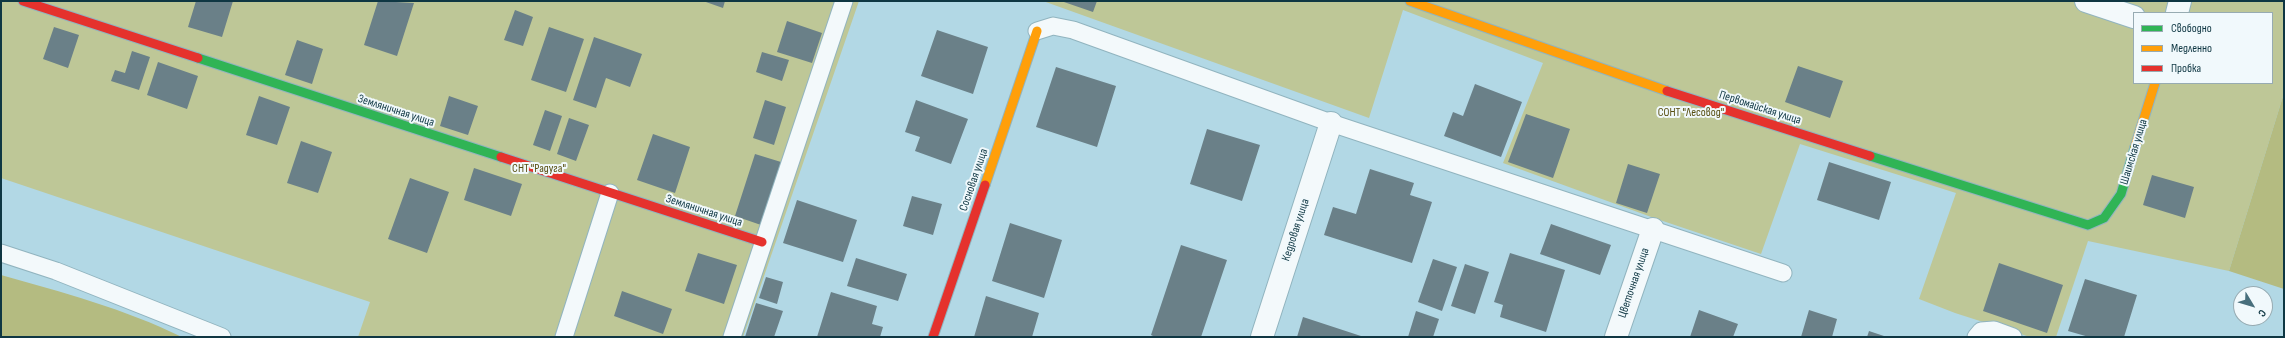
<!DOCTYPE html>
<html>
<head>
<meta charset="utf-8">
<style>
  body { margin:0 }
  #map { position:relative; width:2285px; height:338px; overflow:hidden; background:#b2d8e5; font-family:"Sofia Sans Condensed",sans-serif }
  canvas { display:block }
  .frame { position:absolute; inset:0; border:2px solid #0f3743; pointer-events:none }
  .legend { position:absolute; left:2133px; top:12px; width:140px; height:72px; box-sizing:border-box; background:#f1f9fc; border:1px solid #97abb2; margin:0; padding:5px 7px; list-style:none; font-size:12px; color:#0f3743 }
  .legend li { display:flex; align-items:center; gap:8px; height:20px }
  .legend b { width:20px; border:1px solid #97abb2 }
  .north { position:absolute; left:2233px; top:286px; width:40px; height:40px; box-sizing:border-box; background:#f1f9fc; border:1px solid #97abb2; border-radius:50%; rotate:128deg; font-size:11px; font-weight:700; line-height:16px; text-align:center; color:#0f3743 }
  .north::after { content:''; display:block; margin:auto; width:14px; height:18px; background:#486f7c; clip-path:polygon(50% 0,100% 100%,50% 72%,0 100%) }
</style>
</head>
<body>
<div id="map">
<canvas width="2285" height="338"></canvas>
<div class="frame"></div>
<ul class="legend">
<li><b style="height:5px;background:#30b455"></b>Свободно</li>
<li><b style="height:5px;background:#ff9f0a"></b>Медленно</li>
<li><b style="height:5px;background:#e5322d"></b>Пробка</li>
</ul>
<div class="north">С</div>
</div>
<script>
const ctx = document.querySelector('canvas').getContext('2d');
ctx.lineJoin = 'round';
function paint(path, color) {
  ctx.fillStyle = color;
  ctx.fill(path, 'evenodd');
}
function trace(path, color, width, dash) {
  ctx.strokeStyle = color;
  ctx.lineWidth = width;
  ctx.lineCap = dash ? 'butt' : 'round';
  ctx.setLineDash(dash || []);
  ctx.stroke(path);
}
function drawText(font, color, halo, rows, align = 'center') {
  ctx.font = font + ' "Sofia Sans Condensed",sans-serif';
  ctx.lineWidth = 4;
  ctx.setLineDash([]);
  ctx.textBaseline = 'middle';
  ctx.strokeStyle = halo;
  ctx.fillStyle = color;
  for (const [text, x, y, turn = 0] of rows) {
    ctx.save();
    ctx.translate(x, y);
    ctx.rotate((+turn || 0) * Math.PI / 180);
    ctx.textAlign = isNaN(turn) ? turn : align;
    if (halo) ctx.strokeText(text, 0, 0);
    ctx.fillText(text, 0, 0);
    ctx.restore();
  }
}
paint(new Path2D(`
  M1 1H859L743 337H358L370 302 1 178Z
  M1043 1H2284V93L2229 271 2088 241 2056 337H2030L1955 313 1919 299 1956 193 1800 144 1761 254 1654 218 1503 163 1543 63 1403 10 1369 118ZM2134 13H2272V83H2134Z`), '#bec797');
paint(new Path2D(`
  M2284 93V289L2229 271Z
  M1 275C62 292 125 309 182 337H1Z`), '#b4bb81');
paint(new Path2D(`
  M196 1H233L222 37 188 27Z
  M378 1 414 3 397 56 364 45Z
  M703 1H725L723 8Z
  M1061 1H1097L1093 12Z
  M515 10 533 17 523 46 504 40Z
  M787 21 822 33 812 63 777 52Z
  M54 27 79 35 68 68 43 59Z
  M549 27 584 39 566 92 531 80Z
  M937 30 988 47 973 94 921 76Z
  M594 37 642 54 630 87 606 78 596 108 573 100Z
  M297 40 323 49 312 84 285 75Z
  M132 51 150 57 139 90 111 81 115 70 125 73Z
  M762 52 789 60 782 81 756 72Z
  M158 62 198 76 187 109 147 95Z
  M1798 66 1843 81 1830 118 1785 102Z
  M1056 67 1116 86 1097 147 1036 127Z
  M1475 84 1522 102 1501 157 1444 136 1453 112 1463 116Z
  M259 96 290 107 277 145 246 135Z
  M449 96 478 106 468 135 440 126Z
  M765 100 786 107 774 145 753 138Z
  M916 100 968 119 951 164 915 151 920 137 905 132Z
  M545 110 562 116 550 151 533 145Z
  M1526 114 1570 129 1553 178 1508 162Z
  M569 118 589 125 576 161 557 154Z
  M1207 129 1260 145 1242 201 1190 184Z
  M653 134 690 147 675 193 637 180Z
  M301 141 332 152 318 193 287 183Z
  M755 154 781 162 761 225 735 216Z
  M1829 162 1891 182 1879 220 1817 200Z
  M1628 164 1660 174 1647 213 1616 203Z
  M474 168 522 184 511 216 464 200Z
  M1370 169 1414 183 1410 195 1432 202 1412 263 1324 235 1333 207 1356 214Z
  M2152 175 2194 187 2185 218 2143 205Z
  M410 178 449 192 427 253 388 239Z
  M912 196 942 204 933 235 903 226Z
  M797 200 857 220 843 262 783 243Z
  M1010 223 1062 240 1044 298 992 281Z
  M1551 224 1611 245 1600 275 1540 254Z
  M1181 245 1227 260 1201 337H1155L1151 335Z
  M698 253 737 265 724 304 685 291Z
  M1510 253 1565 270 1546 332 1500 317 1503 305 1494 302Z
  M856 258 907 274 898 301 847 286Z
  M1433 259 1457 267 1442 311 1418 302Z
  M1999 263 2063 285 2047 333 1983 311Z
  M1465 264 1489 272 1475 314 1451 306Z
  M766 277 783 282 777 304 759 298Z
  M2085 279 2137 295 2124 337H2089L2068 331Z
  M622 291 672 309 663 334 614 316Z
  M831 292 877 306 872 324 883 327 880 337H817Z
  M986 296 1039 313 1032 337H974Z
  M756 303 783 311 774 337H745Z
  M1699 310 1738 324 1733 337H1690Z
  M1809 310 1837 319 1832 337H1801Z
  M1416 311 1439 319 1433 337H1408Z
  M1303 317 1364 337H1297Z
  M1869 331 1887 337H1867Z`), '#6a8088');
const lane = new Path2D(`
  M1037 31 1053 26 1073 30 1331 123 1783 273
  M1 253 56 271 222 337
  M564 337 610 193
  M732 337 844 1
  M1976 337 1981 331 1994 330 2013 337`);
const street = new Path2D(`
  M2086 1 2134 17
  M2177 13 2180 1
  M1262 337 1331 123
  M1616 337 1653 229`);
const fast = new Path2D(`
  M198 58 501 157
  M1870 156 2088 225 2104 218 2121 194 2135 147`);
const slow = new Path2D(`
  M1410 1 1667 91
  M2135 147 2155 83
  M985 185 1037 31`);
const jam = new Path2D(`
  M23 1 198 58
  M1667 91 1870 156
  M501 157 762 242
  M933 337 985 185`);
trace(lane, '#91b4bf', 19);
trace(street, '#91b4bf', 24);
trace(fast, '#91b4bf', 11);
trace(slow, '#91b4bf', 11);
trace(jam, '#91b4bf', 11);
trace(lane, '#f3f9fb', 17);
trace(street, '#f3f9fb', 22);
trace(fast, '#30b455', 9);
trace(slow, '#ff9f0a', 9);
trace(jam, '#e5322d', 9);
drawText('12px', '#0f3743', '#f1f9fc', [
  ["Первомайская улица",1760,108,18],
  ["Земляничная улица",396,111,18],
  ["Шаимская улица",2134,152,-73],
  ["Сосновая улица",974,180,-71],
  ["Земляничная улица",704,211,18],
  ["Кедровая улица",1296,230,-72],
  ["Цветочная улица",1634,283,-71]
]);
drawText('12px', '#574e11', '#f1f9fc', [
  ["СОНТ \"Лесовод\"",1691,113],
  ["СНТ \"Радуга\"",539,169]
]);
</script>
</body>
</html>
